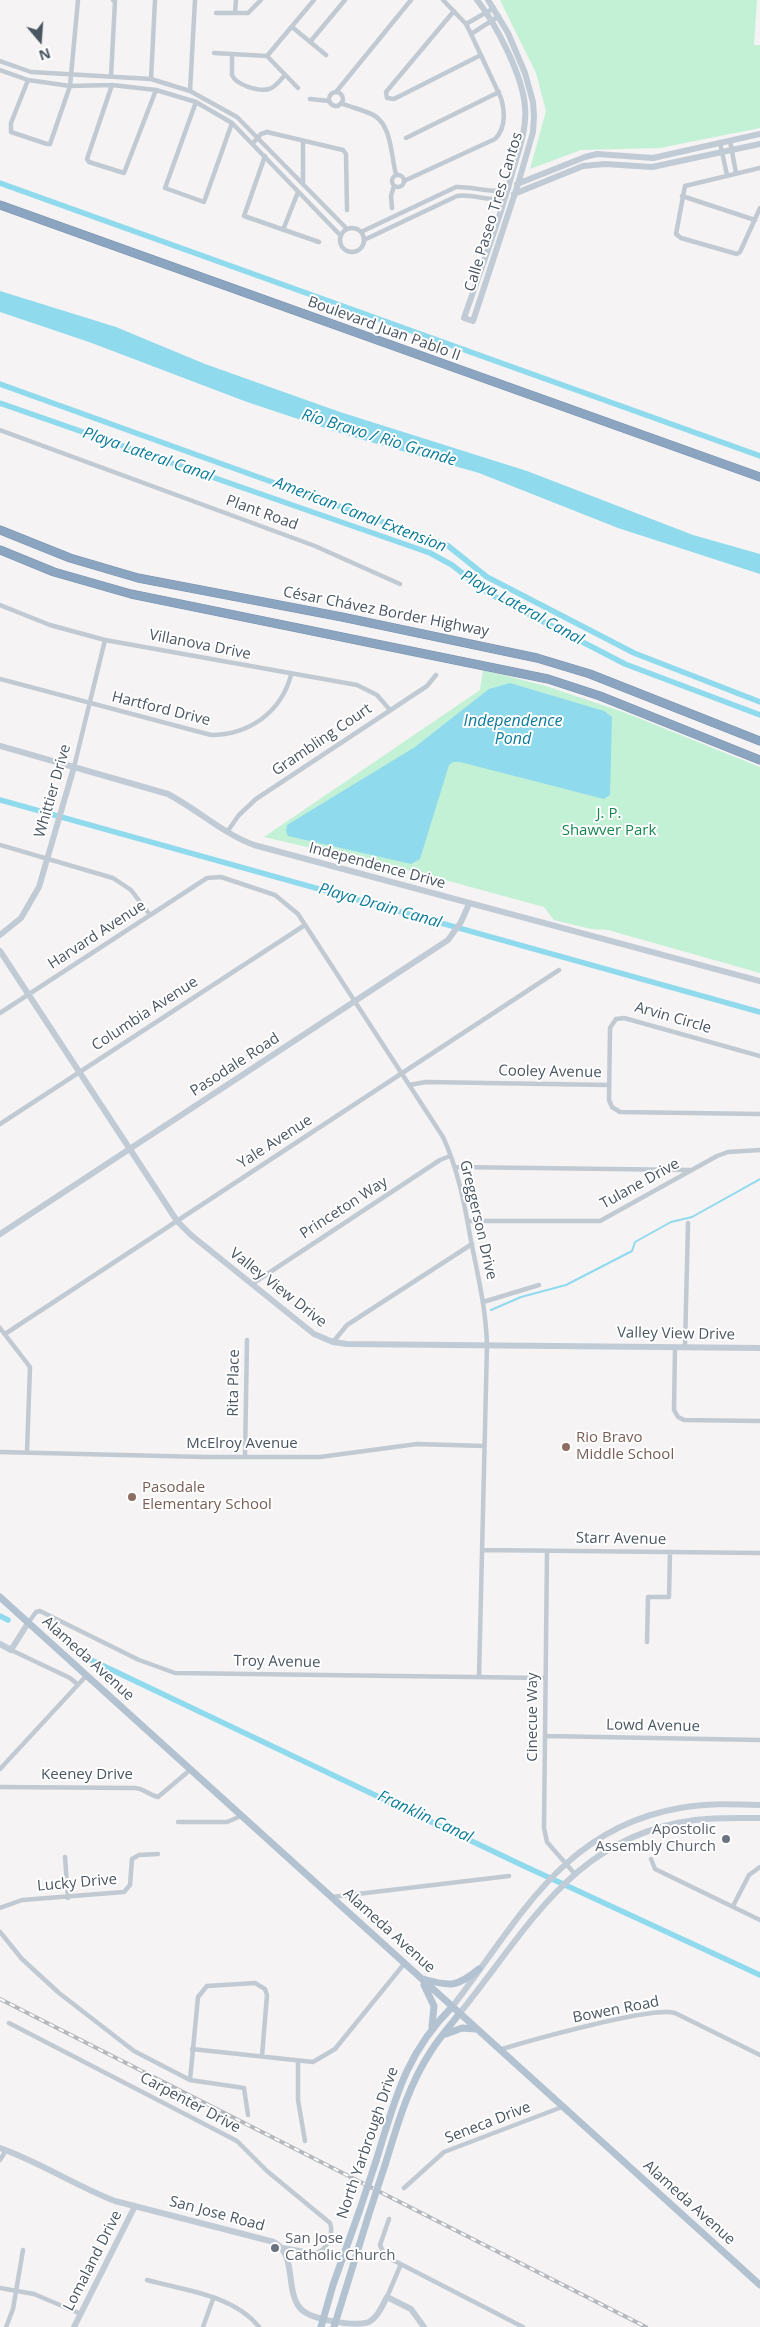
<!DOCTYPE html>
<html>
<head>
<meta charset="utf-8">
<style>
  body { margin:0 }
  #map { position:relative; width:760px; height:2327px; overflow:hidden; background:#f5f3f3; font-family:"Open Sans",sans-serif }
  canvas { display:block }
  .north { position:absolute; left:15px; top:15px; width:50px; height:50px; -webkit-text-stroke:4px #fff; paint-order:stroke; rotate:162deg; font-size:14px; font-weight:700; line-height:20px; text-align:center; color:#4a5661 }
  .north::after { content:''; display:block; margin:auto; width:18px; height:22px; background:#4a5661; clip-path:polygon(50% 0,100% 100%,50% 72%,0 100%) }
</style>
</head>
<body>
<div id="map">
<canvas width="760" height="2327"></canvas>
<div class="north">N</div>
</div>
<script>
const ctx = document.querySelector('canvas').getContext('2d');
ctx.lineJoin = 'round';
function paint(path, color) {
  ctx.fillStyle = color;
  ctx.fill(path, 'evenodd');
}
function trace(path, color, width, dash) {
  ctx.strokeStyle = color;
  ctx.lineWidth = width;
  ctx.lineCap = dash ? 'butt' : 'round';
  ctx.setLineDash(dash || []);
  ctx.stroke(path);
}
function drawText(font, color, halo, rows, align = 'center') {
  ctx.font = font + ' "Open Sans",sans-serif';
  ctx.lineWidth = 4;
  ctx.setLineDash([]);
  ctx.textBaseline = 'middle';
  ctx.strokeStyle = halo;
  ctx.fillStyle = color;
  for (const [text, x, y, turn = 0] of rows) {
    ctx.save();
    ctx.translate(x, y);
    ctx.rotate((+turn || 0) * Math.PI / 180);
    ctx.textAlign = isNaN(turn) ? turn : align;
    if (halo) ctx.strokeText(text, 0, 0);
    ctx.fillText(text, 0, 0);
    ctx.restore();
  }
}
paint(new Path2D(`
  M500 0H757L754 45H760V128L660 148 581 150 530 169 546 111 536 73Z
  M483 670 546 686 626 713 760 767V973L608 930 591 929 554 920 544 907 423 874 264 837 480 690Z`), '#c3f1d5');
paint(new Path2D(`
  M0 291 116 327 205 364 340 412 527 471 693 535 760 554V574L618 528 479 473 346 435 247 402 89 342 0 312Z
  M510 683 604 711 612 717 610 795 604 799 460 762H453L449 765 420 859 411 864 288 836 286 831 287 825 415 747 489 689Z`), '#90daee');
trace(new Path2D(`
  M491 1310 521 1297 566 1285 632 1251 635 1242 671 1222 692 1217 760 1179`), '#90daee', 2);
trace(new Path2D(`
  M0 183 760 456
  M0 384 447 545 487 577 605 638 634 653 760 702
  M0 403 430 553 452 565 488 593 625 664 760 715
  M0 800 760 1012
  M0 1616 8 1620
  M89 1659 524 1866 760 1975`), '#90daee', 5.5);
const highway = new Path2D(`
  M0 205 760 477
  M0 530 70 558 138 578 342 617 537 658 590 674 760 741
  M0 550 54 572 131 594 548 679 600 696 760 760`);
trace(highway, '#7690ad', 9);
trace(new Path2D(`
  M454 11 386 92 387 98 394 99 481 55
  M216 13H248L261 0
  M235 13 236 0
  M466 24 494 8
  M292 27 326 55
  M471 34 499 16
  M310 42 345 0
  M214 53 267 56 314 0
  M232 55V75C236 85 259 92 269 89 276 87 280 80 285 75
  M267 56 298 88
  M0 61 31 72 151 79 190 91 237 117 347 229
  M0 70 28 80 70 86 112 85 156 90 196 102 232 123 341 236
  M111 76 115 1 113 0
  M151 79 155 0
  M28 80 11 123V132L47 144H50L70 86 78 0
  M112 85 87 159 89 162 124 173 156 90
  M190 91 195 0
  M329 99a7 7 0 1 1 14 0a7 7 0 1 1-14 0Z
  M336 92 411 0
  M310 99 329 101
  M196 102 165 188 204 202 232 123
  M341 103C352 108 365 110 375 116 392 127 391 157 396 174
  M406 138 499 92
  M730 141 736 173
  M253 143 261 134 267 132 343 150 346 154 347 210
  M720 143 727 175
  M265 156 244 216 319 242
  M760 168 685 186 676 234 681 238 737 254 740 252 760 208
  M392 181a6 6 0 1 1 12 0a6 6 0 1 1-12 0Z
  M404 181 495 139C506 128 505 112 501 98L471 34 466 24 443 0
  M303 182V141
  M682 196 755 220
  M392 208 391 196 394 186
  M340 240a12 12 0 1 1 24 0a12 12 0 1 1-24 0Z
  M283 230 298 192
  M361 232 456 187C474 186 491 195 509 188
  M364 240 457 196C473 193 490 203 506 197
  M0 430 315 546 400 584
  M0 605 50 625 105 640 357 685 377 695 390 710
  M0 679 211 735C248 735 281 713 291 675
  M74 767 105 640
  M227 832 239 815 256 799 427 686 436 675
  M0 845 113 878 131 890 150 915
  M0 1013 207 878 221 877 275 895 298 914 443 1137C458 1169 465 1206 471 1241 478 1276 486 1309 487 1345L479 1677
  M760 1056 624 1018 616 1019 610 1028 609 1100 612 1107 620 1112 760 1114
  M409 1085 426 1082 608 1085
  M0 1124 305 925
  M455 1167 690 1170
  M468 1221H600L717 1156 728 1152 760 1150
  M252 1284 440 1160 450 1156
  M483 1302 539 1285
  M0 1328 30 1367 27 1452
  M5 1334 559 970
  M333 1342 347 1325 472 1244
  M675 1347 674 1410 678 1417 684 1420 760 1421
  M685 1347 688 1223
  M0 1452 204 1457H320L417 1444 484 1446
  M245 1457 247 1340
  M482 1550 760 1553
  M547 1551 544 1828 547 1842 574 1873
  M28 1623 36 1612 40 1611 139 1660 175 1673 545 1678
  M647 1642 648 1597H669L670 1552
  M11 1650 70 1678 77 1684
  M546 1736 760 1740
  M0 1769 87 1675
  M0 1787 135 1788C145 1789 149 1795 158 1797L190 1770
  M178 1822H227L241 1816
  M65 1857 68 1898
  M651 1859 655 1869 760 1920
  M332 1897 509 1876
  M733 1906 749 1875 760 1867
  M0 1908 22 1900 124 1892 130 1885 132 1859 139 1855 158 1854
  M0 1932 22 1959 59 1993 134 2051 190 2080 244 2088 248 2115
  M9 2023 237 2141 267 2171 330 2223C334 2234 327 2251 315 2253L281 2247
  M192 2049 313 2062 335 2049 404 1964
  M499 2050C528 2041 652 2006 675 2013L760 2055
  M298 2061V2100L305 2141
  M190 2080 198 1997 207 1986 255 1983 265 1989 267 1995 262 2056
  M0 2160 6 2150
  M404 2188 444 2152 562 2107
  M389 2219 380 2245 385 2256 523 2327
  M147 2280C183 2290 234 2295 259 2327
  M0 2288 34 2294 81 2314
  M387 2297 401 2264
  M6 2327 13 2309 23 2250
  M203 2327 213 2299`), '#c1cad2', 4.5);
trace(new Path2D(`
  M477 0C496 24 523 76 525 107 527 129 519 149 513 170 500 220 481 269 464 318L473 321 518 184 533 132 534 116 533 102 525 73 508 33 488 0
  M517 184 585 157 597 154 653 158 760 134
  M514 194 583 166 605 164 652 167 760 144
  M0 746 168 794C198 810 222 833 254 845L760 981
  M0 935 21 918 39 887 74 767
  M0 951 177 1221 191 1235 314 1334 333 1342 347 1344 760 1348
  M0 1234 448 940 461 922 469 904
  M0 1644 11 1650 28 1623
  M452 2007C518 1922 562 1828 680 1808 706 1803 733 1804 760 1805
  M459 2014C529 1928 573 1836 695 1820 717 1817 738 1818 760 1818
  M0 2148C40 2162 76 2186 115 2201L274 2242C297 2255 285 2290 300 2308 310 2320 355 2327 369 2322 378 2317 382 2306 387 2297L411 2309 424 2327
  M74 2327 135 2206`), '#c1cbd6', 6);
trace(new Path2D(`
  M0 1597 760 2285
  M423 1979C451 1987 457 1987 479 1969
  M424 1985 434 2006 432 2026
  M446 2034 462 2028 476 2029
  M376 2161C395 2100 405 2054 452 2007
  M385 2165C397 2126 408 2086 431 2051 439 2038 450 2026 459 2014
  M321 2327 333 2285 359 2212
  M334 2327 368 2217`), '#b3c2d1', 7);
trace(highway, '#8ba5c1', 8);
const rail = new Path2D(`
  M0 1999 646 2327`);
trace(rail, '#b5b8bd', 4);
trace(rail, '#fff', 2, [5.5]);
trace(new Path2D(`
  M359 2212 376 2161
  M368 2217 385 2165`), '#b3c2d1', 7);
for (const [x, y, r, color] of [
  [566,1447,5,"#8d6e63"],
  [132,1497,5,"#8d6e63"],
  [726,1839,5,"#6b7280"],
  [275,2248,5,"#6b7280"]
]) {
  const dot = new Path2D();
  dot.arc(x, y, r, 0, 2 * Math.PI);
  ctx.fillStyle = color;
  ctx.fill(dot);
  trace(dot, '#fff', 2);
}
drawText('15px', '#4a5661', '#fff', [
  ["Calle Paseo Tres Cantos",494,212,-73],
  ["Boulevard Juan Pablo II",384,329,20],
  ["Plant Road",262,513,20],
  ["César Chávez Border Highway",386,612,11],
  ["Villanova Drive",200,645,11],
  ["Hartford Drive",161,709,14],
  ["Grambling Court",322,740,-34],
  ["Whittier Drive",53,791,-74],
  ["Independence Drive",377,866,15],
  ["Harvard Avenue",97,935,-33],
  ["Columbia Avenue",145,1014,-33],
  ["Arvin Circle",673,1018,16],
  ["Pasodale Road",235,1065,-33],
  ["Cooley Avenue",550,1072,1],
  ["Yale Avenue",275,1142,-33],
  ["Tulane Drive",640,1184,-29],
  ["Princeton Way",344,1208,-33],
  ["Greggerson Drive",478,1220,77],
  ["Valley View Drive",278,1288,38],
  ["Valley View Drive",676,1334,1],
  ["Rita Place",234,1383,-89],
  ["McElroy Avenue",242,1444],
  ["Starr Avenue",621,1539,1],
  ["Alameda Avenue",88,1659,42],
  ["Troy Avenue",277,1662,1],
  ["Cinecue Way",533,1717,-90],
  ["Lowd Avenue",653,1726,1],
  ["Keeney Drive",87,1775],
  ["Lucky Drive",77,1883,-5],
  ["Alameda Avenue",389,1931,42],
  ["Bowen Road",616,2010,-11],
  ["Carpenter Drive",190,2103,28],
  ["Seneca Drive",488,2123,-21],
  ["North Yarbrough Drive",368,2143,-71],
  ["Alameda Avenue",689,2203,42],
  ["San Jose Road",217,2214,15],
  ["Lomaland Drive",93,2261,-63]
]);
drawText('15px', '#17864f', '#fff', [
  ["J. P.",609,814],
  ["Shawver Park",609,831]
]);
drawText('15px', '#785e54', '#fff', [
  ["Rio Bravo",576,1438],
  ["Middle School",576,1455],
  ["Pasodale",142,1488],
  ["Elementary School",142,1505]
], 'left');
drawText('15px', '#5b616d', '#fff', [
  ["Apostolic",716,1830],
  ["Assembly Church",716,1847],
  ["San Jose",285,2239,"left"],
  ["Catholic Church",285,2256,"left"]
], 'right');
drawText('italic 16px', '#0c7c9b', '#fff', [
  ["Río Bravo / Rio Grande",379,438,17],
  ["Playa Lateral Canal",148,455,19],
  ["American Canal Extension",360,515,21],
  ["Playa Lateral Canal",522,608,29],
  ["Independence",513,721],
  ["Pond",513,739],
  ["Playa Drain Canal",380,906,16],
  ["Franklin Canal",425,1817,25]
]);
</script>
</body>
</html>
